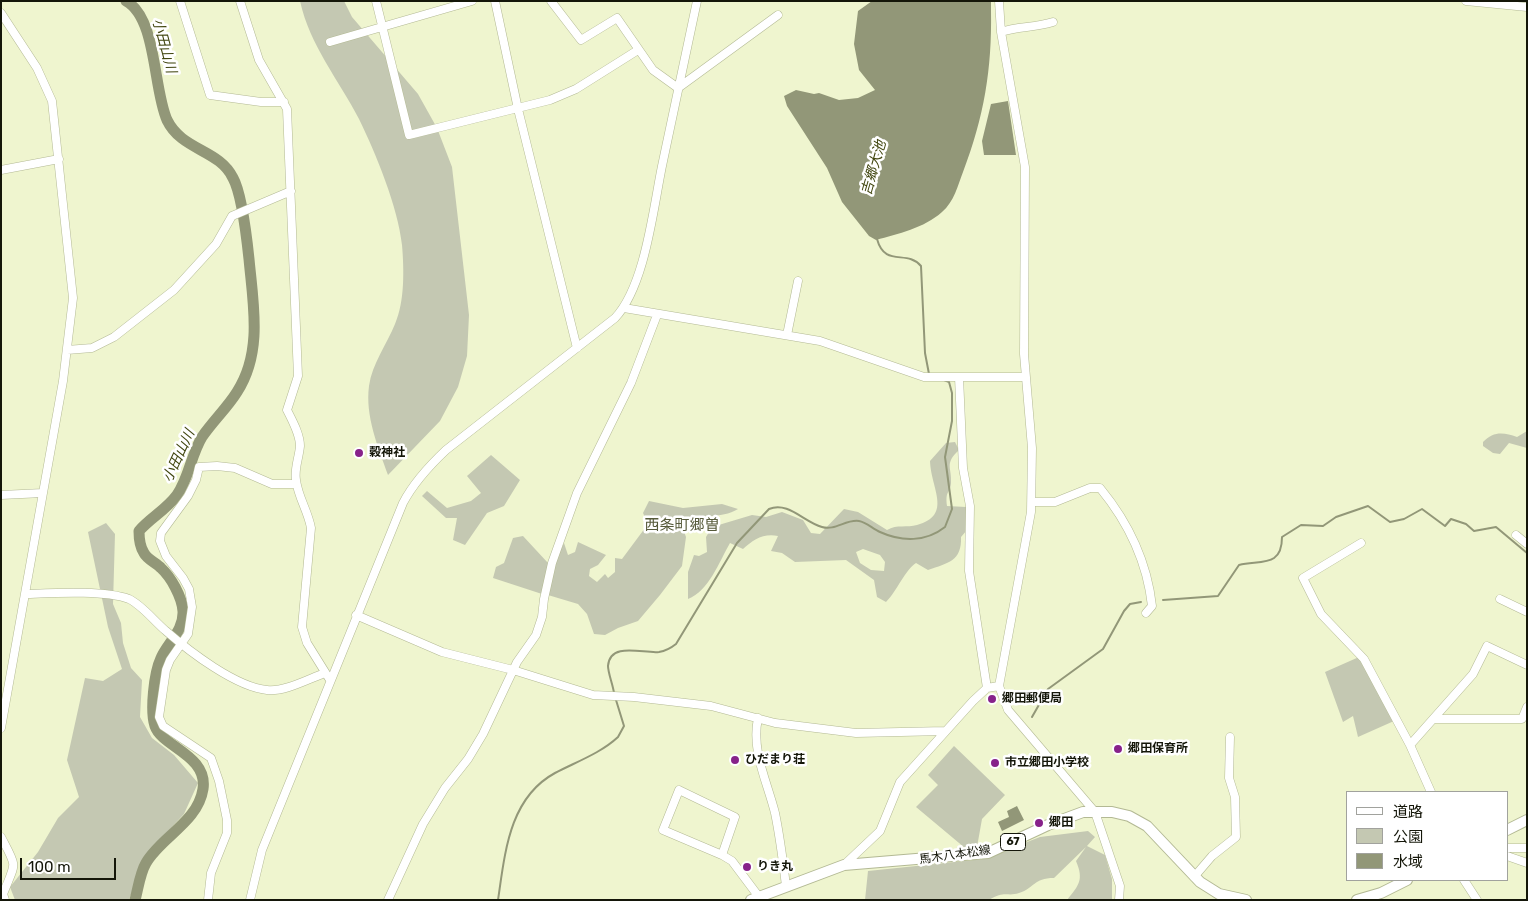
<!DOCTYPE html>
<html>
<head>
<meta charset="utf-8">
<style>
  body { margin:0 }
  #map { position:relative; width:1528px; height:901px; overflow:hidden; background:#eff5cf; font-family:Rubik,"Noto Sans JP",sans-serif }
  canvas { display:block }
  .frame { position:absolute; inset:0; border:2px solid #141609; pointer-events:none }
  .legend { position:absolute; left:1346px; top:791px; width:162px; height:90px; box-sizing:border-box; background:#fff; border:1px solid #a1a29d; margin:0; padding:6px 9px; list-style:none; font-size:15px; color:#141609 }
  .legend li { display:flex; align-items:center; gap:10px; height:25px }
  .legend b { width:25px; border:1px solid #a1a29d }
  .scale { position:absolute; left:20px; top:858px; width:96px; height:22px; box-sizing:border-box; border:2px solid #141609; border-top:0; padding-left:6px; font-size:15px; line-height:18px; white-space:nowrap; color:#141609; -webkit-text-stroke:4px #fff; paint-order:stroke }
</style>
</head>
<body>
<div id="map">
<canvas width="1528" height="901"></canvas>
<div class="frame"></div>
<ul class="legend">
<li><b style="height:6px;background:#fff"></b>道路</li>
<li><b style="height:14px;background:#c4c8b2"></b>公園</li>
<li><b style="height:14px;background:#929778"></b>水域</li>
</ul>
<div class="scale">100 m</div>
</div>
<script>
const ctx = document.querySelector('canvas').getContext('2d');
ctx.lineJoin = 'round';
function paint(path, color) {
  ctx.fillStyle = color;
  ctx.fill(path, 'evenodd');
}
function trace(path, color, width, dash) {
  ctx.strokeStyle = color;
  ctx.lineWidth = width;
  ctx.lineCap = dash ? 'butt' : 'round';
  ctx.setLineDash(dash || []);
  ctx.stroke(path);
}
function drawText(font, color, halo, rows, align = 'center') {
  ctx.font = font + ' Rubik,"Noto Sans JP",sans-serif';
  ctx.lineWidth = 5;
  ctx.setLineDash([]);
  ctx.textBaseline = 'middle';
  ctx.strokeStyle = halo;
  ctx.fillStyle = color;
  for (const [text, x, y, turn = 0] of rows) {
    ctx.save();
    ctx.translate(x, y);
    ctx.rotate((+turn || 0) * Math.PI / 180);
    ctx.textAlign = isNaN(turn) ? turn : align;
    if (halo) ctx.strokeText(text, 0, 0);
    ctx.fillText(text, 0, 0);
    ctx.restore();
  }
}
paint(new Path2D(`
  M300 1H344L352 17 418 94 437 128 452 167 469 315 467 356 458 387 440 421 388 475C378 447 365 416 369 386 372 364 387 344 395 324 405 301 404 269 402 245 398 207 376 154 359 119 339 80 310 46 300 1Z
  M1527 431V448L1509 443 1500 454 1493 453 1483 446V442C1493 431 1504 432 1517 437Z
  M955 442 959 450C944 464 952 467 951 483 950 494 945 490 947 506L966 507 967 530 961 537C962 561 948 563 928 570L916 563C905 570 897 591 886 602L877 597 874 580 846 560 795 562 782 553 771 551 778 536C763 533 753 540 743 549L730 543C719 562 709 591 688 599V572L694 555 699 556 707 552 706 537 712 527 752 515 766 517 782 512 803 520 811 533 820 534 844 509 858 512 887 530C897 524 907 528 917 525 953 515 931 489 930 461L946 443ZM863 549 880 555 885 562 884 571 871 570 860 563 856 552Z
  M491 455 520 480 504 506 487 513 465 545 453 540 457 518H446L422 496 427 491 447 508 471 501 481 493 467 476Z
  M649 501 683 508 722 504 738 509C721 520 698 512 682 526L686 537 682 566 660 595 638 621 618 628 605 635 594 634 587 614 578 604 548 595 555 562 564 543 568 555 575 552 578 542 606 555 598 565 590 569 589 576 597 582 605 574 608 578 615 572V558L622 559 648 524 643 513Z
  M106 523 115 534 113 604 121 623 123 643 131 668 142 680 140 717 152 738 174 755 198 783 184 814 147 854 129 900H15L10 887 38 852 58 818 79 797 67 760 85 678 103 681 122 669 108 627 88 532Z
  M523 536 548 563 542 594 493 578 496 567 504 563 513 538Z
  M1359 657 1394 721 1358 737 1353 716 1343 722 1325 672Z
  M954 746 1005 795 982 819 977 847 965 848 916 807 938 785 928 775Z
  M1088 831 1095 837 1087 846 1105 855 1112 879V900H1067C1079 885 1084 880 1076 861L1086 847 1054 878C1033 878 1035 888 1019 893 1007 897 1005 890 989 900H865L868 871 983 859 1040 837Z`), '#c4c8b2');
paint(new Path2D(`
  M872 1H991V11C992 69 984 117 963 172 958 185 954 202 942 212 924 228 898 234 876 240L869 236 842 202 827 168 787 106 784 96 796 90 814 94 819 93 839 100 858 98 875 90 859 70 854 44 858 11Z
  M1008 101 1016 155H984L982 141 991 104Z
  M1017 806 1024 820 1002 831 998 822 1009 817 1007 811Z`), '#929778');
trace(new Path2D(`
  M877 239C885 268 907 249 921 266L925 353 929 374
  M1163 600 1218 596 1239 565C1262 560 1282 567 1282 537L1301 525 1323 526 1336 517 1368 506 1390 522 1404 519 1422 509 1445 526 1451 519 1466 524 1474 531 1496 527 1527 553
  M614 693C613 685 608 673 608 666 610 641 644 654 659 652 665 651 671 648 676 644L737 543 769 509C788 501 804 522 822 527 835 531 846 519 859 521 866 522 873 529 880 532 902 542 926 542 945 527L952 509 945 457 952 421V393L949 382 944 380
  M1032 717 1048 689 1103 649 1124 611 1130 604 1141 602
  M498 900C505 853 509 798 555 773 576 762 601 753 618 737L624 726 616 700`), '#929778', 2);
trace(new Path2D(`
  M126 1C157 18 153 89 167 120 182 151 219 149 233 178 242 194 247 240 249 259 253 303 263 352 237 392 227 408 213 421 202 437 191 455 189 478 177 495 166 510 150 518 139 531 139 538 140 547 144 553 147 559 156 563 161 568 171 577 182 597 183 611 184 631 168 642 161 658 154 673 150 711 155 726 162 747 208 755 203 789 198 822 161 837 146 863 140 873 138 889 135 900`), '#929778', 11);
const minor = new Path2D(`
  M180 1 210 95 261 102H284
  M240 1 259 60 287 109 298 376 287 410C292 420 300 434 300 446 299 458 294 469 296 480 298 497 308 511 311 528L302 627 307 643 330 680
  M376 1 409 135 550 100 576 89 638 50
  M495 1 518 109 577 348
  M551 1 581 40 617 18 653 70 678 88 778 15
  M999 1 1001 32 1025 167 1024 354 1032 448 1031 512 999 686 1008 710 1095 812 1120 886 1119 900
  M1466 1 1527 7
  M1 13 37 68 52 101 73 298 63 381 1 728
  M1001 32C1018 26 1035 28 1053 22
  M330 42 472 1
  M1 170 59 159
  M624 308 820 341 924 377H1026
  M787 335 798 281
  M67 350 92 348 114 337 174 290 216 244 232 216 291 191
  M959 377 963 468 970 506 969 571 987 688
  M1 495 43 493
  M1032 502H1055L1090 488H1100C1128 522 1147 561 1152 606L1146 613
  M1516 535 1527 544
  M1361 543 1303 578 1321 614 1364 659 1410 745 1431 792
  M27 594C54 593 104 590 129 599 142 605 155 622 166 631 190 652 236 687 267 690 285 692 308 679 325 673
  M1500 599 1527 612
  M356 615 442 652 513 670 593 695 634 697 711 706 775 723 856 733 945 731
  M758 718C751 751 767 781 775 813 780 837 783 861 786 886
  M1434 719H1522L1527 707
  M1410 745 1473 674 1487 646 1527 665
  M679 790 735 817 722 855 663 830Z
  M1 837C18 869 16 861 3 894L5 900
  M1507 848H1527
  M722 855 732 861 759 897
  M1507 856 1527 863
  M844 865 880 831 900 782 973 701 987 688 999 686
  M1194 877 1212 856 1236 837 1235 797 1229 778 1230 737
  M1464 880 1477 900
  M208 900 211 873 227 833V820L219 781 211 758 163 726 159 717 166 670 170 660 188 634 192 607 189 589 183 578 166 556 160 541 161 533 188 496 196 480 199 467 217 466 235 468 272 484H296
  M250 900 262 850 403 503C414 482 429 466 446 450L615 318C645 286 653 210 662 166 674 111 685 56 697 1
  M388 900 423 824 445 788 468 759 483 734 517 662 536 635 542 617 544 599 552 563 577 493 631 383 657 315`);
const major = new Path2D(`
  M1507 830 1527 820
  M751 900 844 865 988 853 1048 825 1083 812H1112L1129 816 1147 826 1200 882 1219 894 1246 900
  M1357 900 1381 893 1407 880`);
trace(minor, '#b3b994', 9);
trace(major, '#b3b994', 12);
trace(minor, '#fff', 8);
trace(major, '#fff', 10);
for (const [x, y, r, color] of [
  [359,453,5,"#87228a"],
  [992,699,5,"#87228a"],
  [1118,749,5,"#87228a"],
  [735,760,5,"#87228a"],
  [995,763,5,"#87228a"],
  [1039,823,5,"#87228a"],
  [747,867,5,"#87228a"]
]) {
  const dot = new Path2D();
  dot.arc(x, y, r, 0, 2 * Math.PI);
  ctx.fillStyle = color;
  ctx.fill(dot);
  trace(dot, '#fff', 2);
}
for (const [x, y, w] of [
  [1013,842,25]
]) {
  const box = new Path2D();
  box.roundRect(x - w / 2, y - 8.5, w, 17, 4);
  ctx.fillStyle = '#fff';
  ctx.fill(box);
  trace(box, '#141609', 1);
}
drawText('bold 11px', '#141609', null, [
  ["67",1013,842]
]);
drawText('bold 12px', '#141609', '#fff', [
  ["穀神社",369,453],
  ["郷田郵便局",1002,699],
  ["郷田保育所",1128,749],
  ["ひだまり荘",745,760],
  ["市立郷田小学校",1005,763],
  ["郷田",1049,823],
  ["りき丸",757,867]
], 'left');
drawText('12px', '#141609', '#fff', [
  ["馬木八本松線",955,855,-8]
]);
drawText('italic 14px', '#41460f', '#fff', [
  ["小田山川",164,46,75],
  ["吉郷大池",874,168,-74],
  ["小田山川",179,456,-65]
]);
drawText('15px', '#565a3a', '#fff', [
  ["西条町郷曽",682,526]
]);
</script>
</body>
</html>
